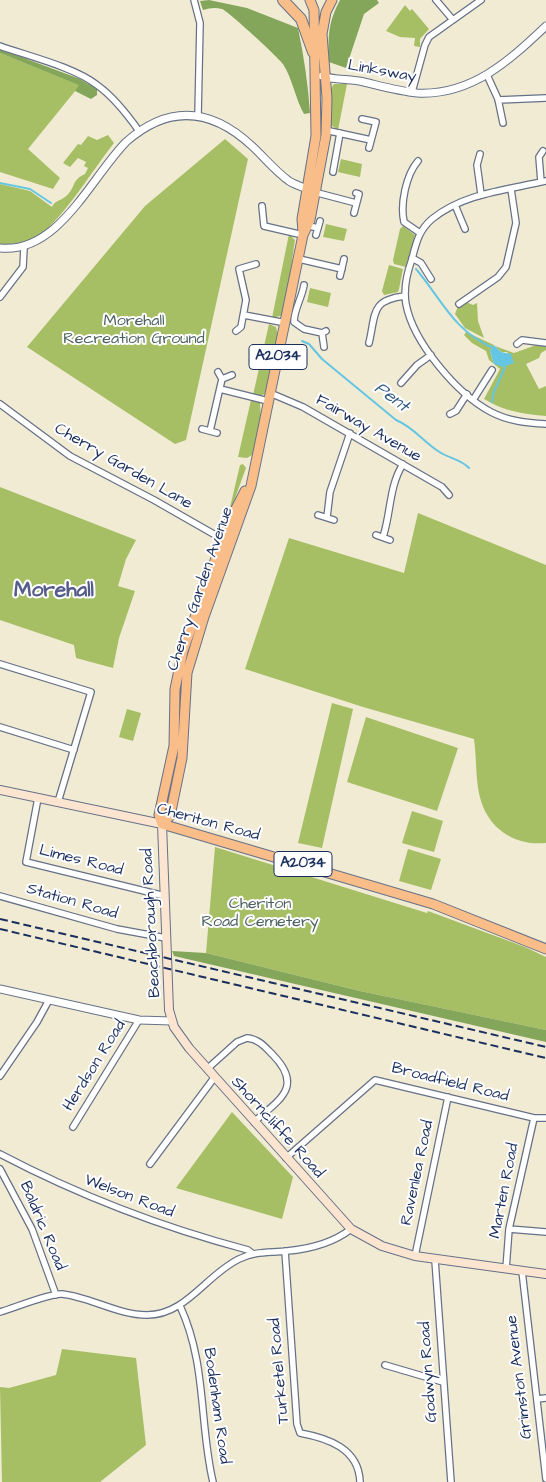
<!DOCTYPE html>
<html>
<head>
<meta charset="utf-8">
<style>
  body { margin:0 }
  canvas { display:block; background:#f1ebd4 }
</style>
</head>
<body>
<canvas width="546" height="1482"></canvas>
<script>
const ctx = document.querySelector('canvas').getContext('2d');
ctx.lineJoin = 'round';
function paint(path, color) {
  ctx.fillStyle = color;
  ctx.fill(path, 'evenodd');
}
function trace(path, color, width, dash) {
  ctx.strokeStyle = color;
  ctx.lineWidth = width;
  ctx.lineCap = dash ? 'butt' : 'round';
  ctx.setLineDash(dash || []);
  ctx.stroke(path);
}
function drawText(font, color, halo, rows, align = 'center') {
  ctx.font = font + ' "Architects Daughter",sans-serif';
  ctx.lineWidth = 4;
  ctx.setLineDash([]);
  ctx.textBaseline = 'middle';
  ctx.strokeStyle = halo;
  ctx.fillStyle = color;
  for (const [text, x, y, turn = 0] of rows) {
    ctx.save();
    ctx.translate(x, y);
    ctx.rotate((+turn || 0) * Math.PI / 180);
    ctx.textAlign = isNaN(turn) ? turn : align;
    if (halo) ctx.strokeText(text, 0, 0);
    ctx.fillText(text, 0, 0);
    ctx.restore();
  }
}
paint(new Path2D(`
  M405 5 410 11 412 9 429 29 420 39V47L414 46 415 38 400 37 386 31Z
  M0 53 80 85 28 149 60 178 53 189 0 172Z
  M334 84H347L338 130 331 125 330 90Z
  M108 135 114 143C95 167 64 217 41 234 28 242 15 244 0 245V184L30 191 52 207C54 201 60 201 65 197 77 187 70 181 85 174L88 168 84 166 86 162 78 158 70 167 63 163 78 144 81 145 88 136 97 140Z
  M225 139 248 159 186 440 175 444 27 347 145 206Z
  M341 159 362 164 360 177 338 172Z
  M326 224 347 229 344 241 323 237Z
  M403 226 415 235 406 267 394 264 393 260 400 229Z
  M289 234 295 240 284 315 272 318Z
  M389 265 403 269 399 289 398 292 384 295 382 291Z
  M310 288 331 293 328 307 307 302Z
  M466 302 473 305 477 303 478 321 484 338 465 328 455 314 458 306Z
  M269 324 276 327 278 336 267 393 258 397 253 395Z
  M466 332 494 345 490 351 494 364 514 363 507 352H501L495 346 514 353 539 344 546 346V350L541 353 539 358 526 364 539 389 546 386V416C524 414 503 411 484 399L500 369 489 360 486 351 472 343 464 335Z
  M251 400 260 403 261 419 254 454 247 458 238 457Z
  M243 464 246 468 227 520 240 465Z
  M0 487 136 540 126 559 118 586 135 591 119 638 113 668 76 658 74 645 0 620Z
  M418 513 546 565V843C516 846 490 830 481 801 475 782 477 759 474 739L363 707 245 669 289 538 404 573Z
  M332 703 353 709 322 848 298 843Z
  M127 709 141 713 133 741 119 737Z
  M366 717 458 748 437 811 347 782Z
  M412 811 443 821 434 852 402 843Z
  M215 847 427 913 428 911 525 947 546 957V1030L360 991 206 953Z
  M408 849 441 859 431 890 399 881Z
  M232 1112 293 1177 282 1219 176 1188Z
  M62 1349 136 1358 146 1445 100 1482H2L0 1387 9 1388 56 1375Z`), '#a6bf65');
paint(new Path2D(`
  M209 0 247 8 298 28C304 57 308 84 310 113L304 114C295 98 293 80 283 64 278 57 228 11 222 9 215 7 210 8 203 10L200 1Z
  M340 0H377L379 3 364 14 346 68 329 62C328 36 328 23 340 0Z
  M0 49 80 79 97 89V95L91 99 75 91 79 85 0 53Z
  M172 951 206 953 360 991 546 1030V1042L174 956Z`), '#84a65a');
paint(new Path2D(`
  M494 345 501 352 511 354 514 363 503 367 494 364 490 351Z`), '#65c6e3');
trace(new Path2D(`
  M0 183 30 189 51 203
  M416 269C443 301 452 329 493 348
  M302 341 309 344 322 359 396 420C413 427 423 441 438 451 447 458 461 459 469 468
  M492 402 493 394 505 367`), '#65c6e3', 2);
const minor = new Path2D(`
  M194 0 200 23 198 116
  M436 0 453 20
  M0 46C28 56 74 67 97 85 114 97 127 114 139 131
  M487 75 498 99 503 123
  M412 92 425 45 429 37 481 0
  M498 100 546 98
  M362 119 376 122 369 148
  M325 130 371 140
  M480 154 477 165 481 194
  M418 161C406 175 400 204 404 222L420 233
  M333 172 340 133
  M546 181C507 190 464 193 432 219 419 230 416 243 412 259 407 273 403 288 406 304 413 342 457 394 491 412 508 421 527 423 546 424
  M541 182 539 157 543 151
  M314 192 356 203
  M455 205 465 229
  M262 206 264 226 303 235
  M354 213 359 194 356 193
  M305 225 318 228
  M316 235 320 221
  M412 258 421 263 431 279
  M299 259 342 269
  M340 276 344 259
  M304 285C302 298 294 309 294 322L304 329 322 333
  M0 297 23 267 24 248
  M459 304 498 277 506 267 516 223 511 189
  M244 315 286 323
  M236 331 241 327 246 300 239 269 256 264
  M369 343C376 314 370 300 405 296
  M517 344 522 340 546 343
  M324 347 322 333 326 331
  M222 379 232 375
  M401 383 417 365 431 355
  M220 389 268 401
  M270 393 303 407 442 487 449 495
  M473 400 492 370
  M0 404 70 456 154 500 224 540
  M450 414 456 411 467 394
  M202 429 217 433
  M210 431 222 379 218 372
  M318 515 334 520
  M327 517 330 492 350 433
  M376 535 390 540
  M383 537C391 513 389 486 403 464
  M0 664 91 692 58 802
  M0 727 74 750
  M38 798 26 862 165 896
  M0 896 117 929 166 938
  M207 1069 237 1042 247 1038C259 1039 265 1047 273 1055 304 1087 279 1100 254 1122
  M0 1076 37 1022 49 1000
  M73 1127 139 1020
  M0 1154C80 1196 161 1227 248 1250L253 1254
  M286 1158 375 1080 534 1118H546
  M150 1164 214 1078
  M0 1169 32 1229 56 1295
  M509 1229 546 1232
  M285 1251 297 1424 300 1433C327 1438 359 1448 360 1482
  M415 1256 448 1097
  M435 1260 451 1482
  M506 1269 509 1229 534 1118
  M522 1271 546 1479
  M180 1306C207 1364 199 1423 213 1482
  M0 1312C14 1308 50 1293 62 1294 90 1297 118 1315 147 1315 186 1315 206 1275 239 1259 255 1251 269 1253 287 1251 309 1249 333 1243 351 1229
  M385 1365 443 1382
  M537 1399 546 1398`);
const tertiary = new Path2D(`
  M322 76C333 80 351 79 364 82 381 86 399 91 417 93 471 96 509 61 546 26
  M0 248C58 254 90 179 126 142 169 104 211 108 252 146 264 157 275 171 289 181 295 185 303 187 310 190
  M0 989 139 1020 172 1021`);
const secondary = new Path2D(`
  M0 790 162 824 169 1010 174 1027 189 1048 351 1229 382 1246 415 1256 546 1274`);
const primary = new Path2D(`
  M303 232 302 219 316 136 314 10 310 0
  M162 824 170 816 182 758 187 673 204 617 251 486 303 235 310 220 326 135 327 98 322 34 326 12 332 0
  M162 824 433 904 546 949
  M162 824 159 815 174 746 175 689 183 651 228 524 245 491`);
const motorway = new Path2D(`
  M283 0 301 19 313 52`);
trace(minor, '#667187', 8);
trace(tertiary, '#667187', 9);
trace(secondary, '#667187', 10);
trace(primary, '#667187', 11);
trace(motorway, '#667187', 12);
trace(minor, '#fff', 5.5);
trace(tertiary, '#fff', 7);
trace(secondary, '#fce5d0', 8);
trace(primary, '#f8bd89', 9);
trace(motorway, '#f8bd89', 10);
trace(new Path2D(`
  M0 919 546 1047
  M0 929 546 1058`), '#1b2f5e', 2, [8, 4]);
for (const [x, y, w] of [
  [278,357,58],
  [303,864,58]
]) {
  const box = new Path2D();
  box.roundRect(x - w / 2, y - 12.5, w, 25, 4);
  ctx.fillStyle = '#fff';
  ctx.fill(box);
  trace(box, '#1b2f5e', 1);
}
drawText('bold 15px', '#1b2f5e', null, [
  ["A2034",278,357],
  ["A2034",303,864]
]);
drawText('16px', '#1b2f5e', '#fff', [
  ["Linksway",382,72,10],
  ["Fairway Avenue",368,429,30],
  ["Cherry Garden Lane",123,467,30],
  ["Cherry Garden Avenue",201,589,-71],
  ["Cheriton Road",208,823,15],
  ["Limes Road",81,861,14],
  ["Station Road",72,902,16],
  ["Beachborough Road",152,923,-93],
  ["Herdson Road",95,1066,-58],
  ["Broadfield Road",450,1083,14],
  ["Shorncliffe Road",277,1128,48],
  ["Ravenlea Road",418,1173,-78],
  ["Marten Road",505,1191,-79],
  ["Welson Road",129,1197,21],
  ["Baldric Road",42,1226,67],
  ["Turketel Road",280,1371,-95],
  ["Godwyn Road",429,1372,-94],
  ["Grimston Avenue",520,1377,-97],
  ["Bodenham Road",216,1406,82]
]);
drawText('16px', '#4c6160', '#fff', [
  ["Morehall",134,322],
  ["Recreation Ground",134,340],
  ["Cheriton",260,905],
  ["Road Cemetery",260,923]
]);
drawText('italic 18px', '#315c86', '#fff', [
  ["Pent",391,398,37]
]);
drawText('bold 21px', '#555c8a', '#fff', [
  ["Morehall",54,592]
]);
</script>
</body>
</html>
